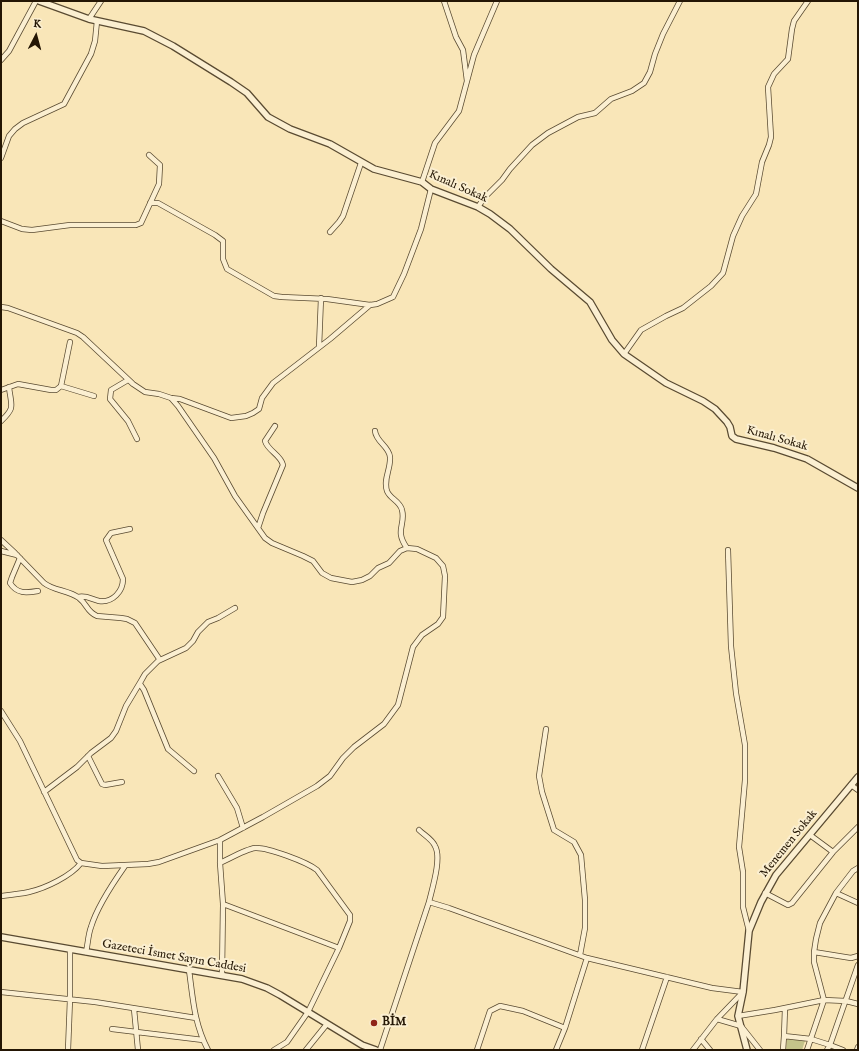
<!DOCTYPE html>
<html>
<head>
<meta charset="utf-8">
<style>
  body { margin:0 }
  #map { position:relative; width:859px; height:1051px; overflow:hidden; background:#f9e6b8; font-family:"IM FELL English",serif }
  canvas { display:block }
  .frame { position:absolute; inset:0; border:2px solid #241604; pointer-events:none }
  .north { position:absolute; left:16px; top:16px; width:40px; height:40px; -webkit-text-stroke:3px #fbefd1; paint-order:stroke; rotate:6deg; font-size:11px; font-weight:700; line-height:16px; text-align:center; color:#241604 }
  .north::after { content:''; display:block; margin:auto; width:14px; height:18px; background:#241604; clip-path:polygon(50% 0,100% 100%,50% 72%,0 100%) }
</style>
</head>
<body>
<div id="map">
<canvas width="859" height="1051"></canvas>
<div class="frame"></div>
<div class="north">K</div>
</div>
<script>
const ctx = document.querySelector('canvas').getContext('2d');
ctx.lineJoin = 'round';
function paint(path, color) {
  ctx.fillStyle = color;
  ctx.fill(path, 'evenodd');
}
function trace(path, color, width, dash) {
  ctx.strokeStyle = color;
  ctx.lineWidth = width;
  ctx.lineCap = dash ? 'butt' : 'round';
  ctx.setLineDash(dash || []);
  ctx.stroke(path);
}
function drawText(font, color, halo, rows, align = 'center') {
  ctx.font = font + ' "IM FELL English",serif';
  ctx.lineWidth = 4;
  ctx.setLineDash([]);
  ctx.textBaseline = 'middle';
  ctx.strokeStyle = halo;
  ctx.fillStyle = color;
  for (const [text, x, y, turn = 0] of rows) {
    ctx.save();
    ctx.translate(x, y);
    ctx.rotate((+turn || 0) * Math.PI / 180);
    ctx.textAlign = isNaN(turn) ? turn : align;
    if (halo) ctx.strokeText(text, 0, 0);
    ctx.fillText(text, 0, 0);
    ctx.restore();
  }
}
paint(new Path2D(`
  M787 1038 805 1041 802 1050H786Z`), '#c4c38a');
const minor = new Path2D(`
  M444 1 456 37 463 50 467 81
  M89 19 101 1
  M1 60 9 51 36 1
  M1 158 9 136 15 129 23 123 64 104 91 54 95 41 97 21
  M422 182 435 143 459 111 474 55 497 1
  M150 203H158L215 235 223 241V259L227 269 274 296 282 297 327 299 370 305 377 304 393 297 404 274 421 229 431 189
  M478 207 484 198 502 180 510 169 532 145 548 133 578 117 595 113 611 99 632 91 644 83 650 72 655 54 663 34 680 1
  M1 221 22 229 32 230 70 225H136L141 223 159 184 160 165 149 155
  M330 232 339 222 343 216 361 163
  M1 307 8 308 77 333 83 337 133 384 145 392 159 394 171 398 178 406 214 458 235 496 265 538 272 543 303 556 313 561 322 573 331 578 352 582 362 580 370 576 378 568 389 563 400 551 407 548 417 549 436 558 443 566 445 576 443 617 438 624 422 635 413 647 398 705 384 724 354 747 343 758 330 776 317 786 263 817 220 840V863L223 904 222 975
  M319 347 321 298
  M624 354 641 330 666 316 683 308 711 286 723 273 733 236 742 216 756 194 762 162 769 145 771 137 768 87 774 74 788 59 792 29 794 21 808 1
  M128 380 111 390 110 399 128 421 137 439
  M61 386 94 396
  M1 390 18 384 51 390H56L61 386 70 342
  M171 398 180 399 231 418 246 416 253 413 259 409 262 398 273 383 330 339 370 305
  M1 421C16 407 11 406 9 387
  M375 431C376 442 389 446 390 457 391 469 383 479 387 491 390 499 400 501 402 510 406 525 394 530 407 548
  M258 528 263 513 283 465C281 455 268 451 265 441L275 426
  M1 540 15 553 44 583C54 591 69 590 79 598 87 604 87 612 97 616L121 618 127 619 135 623 160 660
  M728 550 731 646 736 693 745 745V780L739 847 743 872V907L749 931
  M1 551 17 555
  M20 558 12 577 10 583C17 594 26 593 38 591
  M78 597C86 595 91 599 99 601 113 603 123 591 123 579L106 540 111 533 130 529
  M140 684 144 690 168 749 194 771
  M1 711 20 741 77 860 81 863 102 866 148 864 159 862 220 840
  M546 729 539 776 542 792 554 830 574 842 581 855 585 900V928L580 955
  M88 756 102 784 105 785 122 782
  M218 776 237 808 243 828
  M851 785 858 790
  M44 792 77 767 91 753 111 738 116 731 126 706 141 681 145 674 158 661 186 648 193 641 198 632 208 622 218 618 235 608
  M419 830C424 835 432 839 435 846 442 858 432 889 429 902
  M810 835 833 852
  M220 863C229 859 246 849 255 848 267 847 307 862 317 870L350 915V921L339 948 308 1012 287 1042 274 1050
  M765 893 788 905 792 903 833 852 858 827
  M836 893 853 871 858 868
  M1 896C10 895 20 894 29 892 46 888 71 876 81 863
  M223 904 339 948
  M86 952C88 944 88 935 91 927 97 907 113 883 125 866
  M814 952 851 958 858 956
  M189 970C193 999 194 1023 208 1050
  M1 992 95 1002 196 1018
  M134 1009 138 1050
  M738 1016 775 1010 824 1000 846 1001 858 1004
  M717 1019 741 1026 760 1050
  M112 1029 203 1040
  M784 1036 785 1008
  M701 1039 710 1050
  M68 1050 70 999V949
  M306 1050 327 1024
  M380 1050 429 902 449 908 587 958 712 988 743 992
  M477 1050 490 1011 500 1006 523 1011 565 1028
  M556 1050 565 1028 587 958
  M642 1050 667 977
  M693 1050 717 1019 743 992
  M783 1050 784 1036 811 1039 830 1045 827 1050
  M807 1050 824 1000 814 962V952L816 939 820 923 836 893 858 903
  M843 1050 830 1045 858 965
  M857 1050 858 1047`);
const tertiary = new Path2D(`
  M39 1 89 19 144 31 173 46 231 82 247 93 268 117 290 129 330 144 374 169 422 182 431 189 478 207 490 214 510 229 551 269 590 302 612 340 624 354 666 383 703 401 715 409 727 422 730 427 732 436 736 439 774 448 807 459 858 488
  M1 937 242 979 267 988 280 995 362 1045 376 1050
  M747 1050 738 1016 743 992 749 931 761 902 776 875 858 777`);
trace(minor, '#594a31', 6);
trace(tertiary, '#594a31', 8);
trace(minor, '#fbefd1', 4.5);
trace(tertiary, '#fbefd1', 5.5);
for (const [x, y, r, color] of [
  [374,1023,4,"#8f2418"]
]) {
  const dot = new Path2D();
  dot.arc(x, y, r, 0, 2 * Math.PI);
  ctx.fillStyle = color;
  ctx.fill(dot);
  trace(dot, '#fbefd1', 1.5);
}
drawText('12px', '#241604', '#fbefd1', [
  ["Kınalı Sokak",458,187,24],
  ["Kınalı Sokak",777,439,16],
  ["Menemen Sokak",789,844,-51],
  ["Gazeteci İsmet Sayın Caddesi",174,957,10]
]);
drawText('bold 12px', '#241604', '#fbefd1', [
  ["BİM",382,1023]
], 'left');
</script>
</body>
</html>
